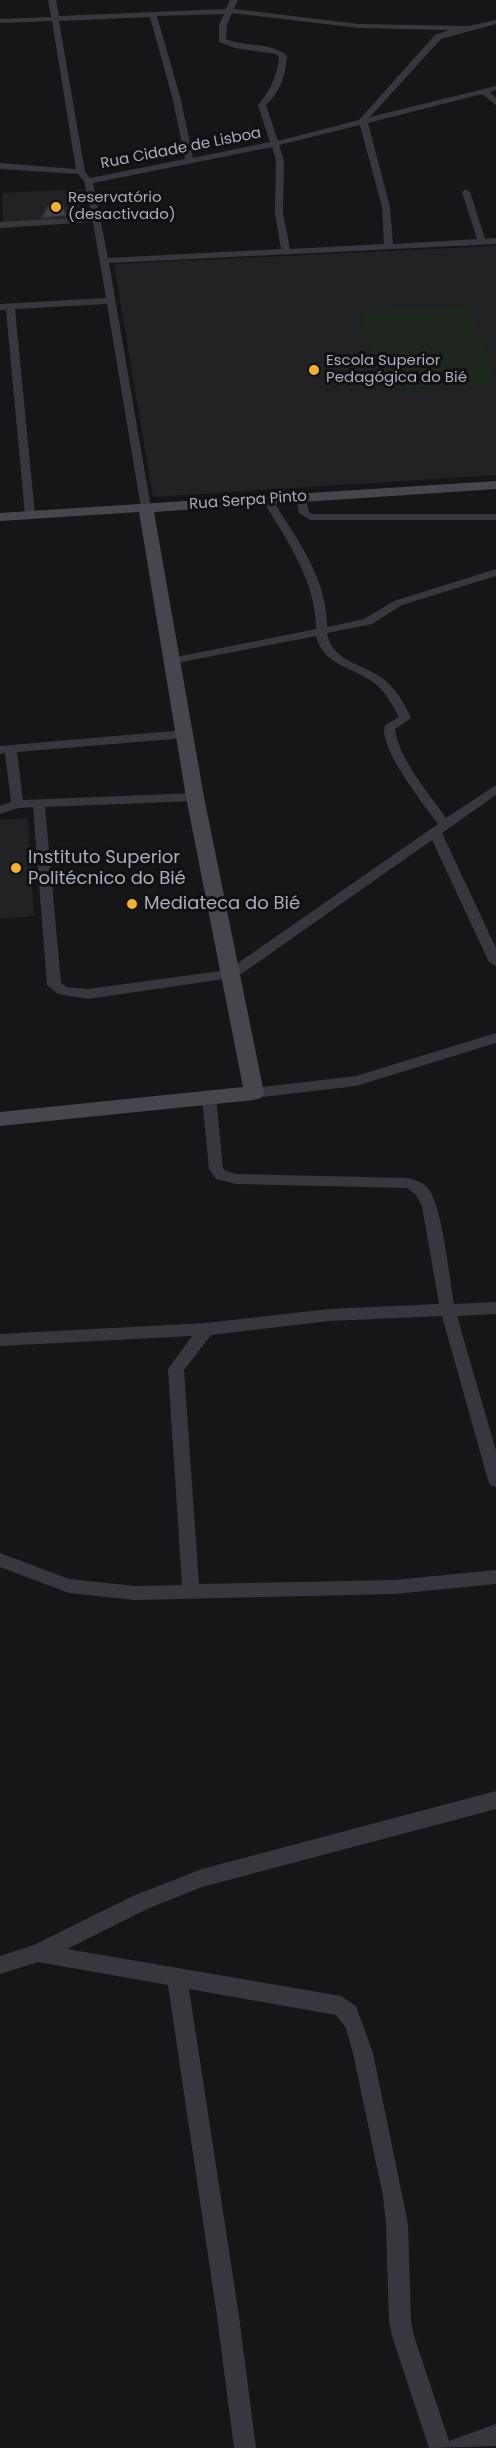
<!DOCTYPE html>
<html>
<head>
<meta charset="utf-8">
<style>
  body { margin:0 }
  canvas { display:block; background:#161618 }
</style>
</head>
<body>
<canvas width="496" height="2448"></canvas>
<script>
const ctx = document.querySelector('canvas').getContext('2d');
ctx.lineJoin = 'round';
function paint(path, color) {
  ctx.fillStyle = color;
  ctx.fill(path, 'evenodd');
}
function trace(path, color, width, dash) {
  ctx.strokeStyle = color;
  ctx.lineWidth = width;
  ctx.lineCap = dash ? 'butt' : 'round';
  ctx.setLineDash(dash || []);
  ctx.stroke(path);
}
function drawText(font, color, halo, rows, align = 'center') {
  ctx.font = font + ' Poppins,sans-serif';
  ctx.lineWidth = 6;
  ctx.setLineDash([]);
  ctx.textBaseline = 'middle';
  ctx.strokeStyle = halo;
  ctx.fillStyle = color;
  for (const [text, x, y, turn = 0] of rows) {
    ctx.save();
    ctx.translate(x, y);
    ctx.rotate((+turn || 0) * Math.PI / 180);
    ctx.textAlign = isNaN(turn) ? turn : align;
    if (halo) ctx.strokeText(text, 0, 0);
    ctx.fillText(text, 0, 0);
    ctx.restore();
  }
}
paint(new Path2D(`
  M82 189 85 218 3 224 2 193Z
  M496 246V475L153 497 114 264Z
  M28 818 34 916 0 919V820Z`), '#222225');
paint(new Path2D(`
  M470 306 496 384 381 389 360 310Z`), '#1e261f');
const building = new Path2D(`
  M57 203 63 205 66 216 41 218 49 205Z`);
paint(building, '#404145');
trace(building, '#303034', 1.5);
paint(new Path2D(`
  M48 0H56L59 16 226 9 230 0H238L234 9 359 24 468 26 496 20V24L441 39 370 117 496 86V90L490 92 496 98V105L482 94 368 123 390 207 393 244 477 239 462 192 466 189 470 192 485 239 496 238V244L109 263 151 508 146 511 141 508 107 304 15 309 35 515 30 518 25 515 6 310H0V304L106 298 93 222 0 228V222L92 217 84 181 78 174 0 169V163L76 169 52 21 0 23V19L51 17ZM232 13 359 28 449 30 435 35 359 120 278 141 266 105C281 91 285 76 287 56 273 42 244 47 226 39L227 25ZM224 14 219 25V42L235 48 276 54 279 57C277 77 271 89 258 105L270 142 193 158 181 100 157 16ZM150 17 173 100 185 159 90 178 85 172 59 21ZM360 125 382 207 384 244 290 249 283 213 284 160 279 145ZM272 147 276 160 275 213 281 249 108 258 93 183Z
  M300 494 305 497 309 512 312 514H496V520H310L299 513 295 497Z
  M267 496 272 499C296 538 328 579 327 627L364 619 394 601 496 569V576L402 605 372 624 327 633C332 664 368 664 387 682 398 692 405 705 411 718L395 729C398 758 430 795 446 818L496 785V795L442 833 496 948V966L489 962 432 840 237 977 88 999 58 994 47 985 33 807 18 808 0 814V806L11 802 5 753 0 754V746L185 730 191 734 185 738 17 752 23 800 195 793 201 797 195 801 45 807 61 983 66 987 88 989 228 970 438 824C425 806 377 746 385 725L399 717C392 704 385 691 373 682 352 667 323 665 316 636L171 664 165 661 171 658 316 629C316 580 286 539 262 499Z
  M496 1033V1043L356 1086 254 1098 247 1093 254 1088 356 1076Z
  M209 1093 216 1098 223 1168 226 1171 236 1174 407 1178C415 1180 423 1182 428 1188 443 1209 449 1276 454 1304L496 1302V1314L457 1316 496 1451V1487L490 1485 488 1480 442 1316 329 1321 211 1335 184 1370 199 1584 394 1580 496 1570V1584L394 1594 135 1600 69 1593 0 1567V1553L69 1579 135 1586 182 1585 168 1369 192 1336 0 1346V1334L206 1323 329 1309 439 1304 422 1206 416 1195 407 1188 236 1184 216 1179 209 1169 202 1098Z
  M496 1791V1809L202 1887 147 1909 67 1949 341 1996 356 2006 373 2053 408 2224 411 2321 414 2336 449 2441 496 2424V2446L429 2448 392 2336 389 2321 386 2224 383 2196 353 2053 346 2028 336 2015 189 1989 239 2316 256 2448H234L217 2316 168 1985 38 1962 0 1974V1956L34 1945 133 1896 202 1869Z`), '#37383d');
paint(new Path2D(`
  M496 481V489L154 512 204 797 264 1093 261 1098 254 1100 0 1126V1112L243 1087 186 797 139 512 0 521V513Z`), '#45474d');
for (const [x, y, r, color] of [
  [56,207,6,"#f2b134"],
  [314,370,6,"#f2b134"],
  [16,868,6,"#f2b134"],
  [132,904,6,"#f2b134"]
]) {
  const dot = new Path2D();
  dot.arc(x, y, r, 0, 2 * Math.PI);
  ctx.fillStyle = color;
  ctx.fill(dot);
  trace(dot, '#111113', 2);
}
drawText('15px', '#a8adb8', '#111113', [
  ["Rua Cidade de Lisboa",181,149,-11],
  ["Rua Serpa Pinto",248,501,-4]
]);
drawText('15px', '#a8adb8', '#111113', [
  ["Reservatório",68,198],
  ["(desactivado)",68,215],
  ["Escola Superior",326,361],
  ["Pedagógica do Bié",326,378]
], 'left');
drawText('18px', '#a8adb8', '#111113', [
  ["Instituto Superior",28,858],
  ["Politécnico do Bié",28,879],
  ["Mediateca do Bié",144,904]
], 'left');
</script>
</body>
</html>
